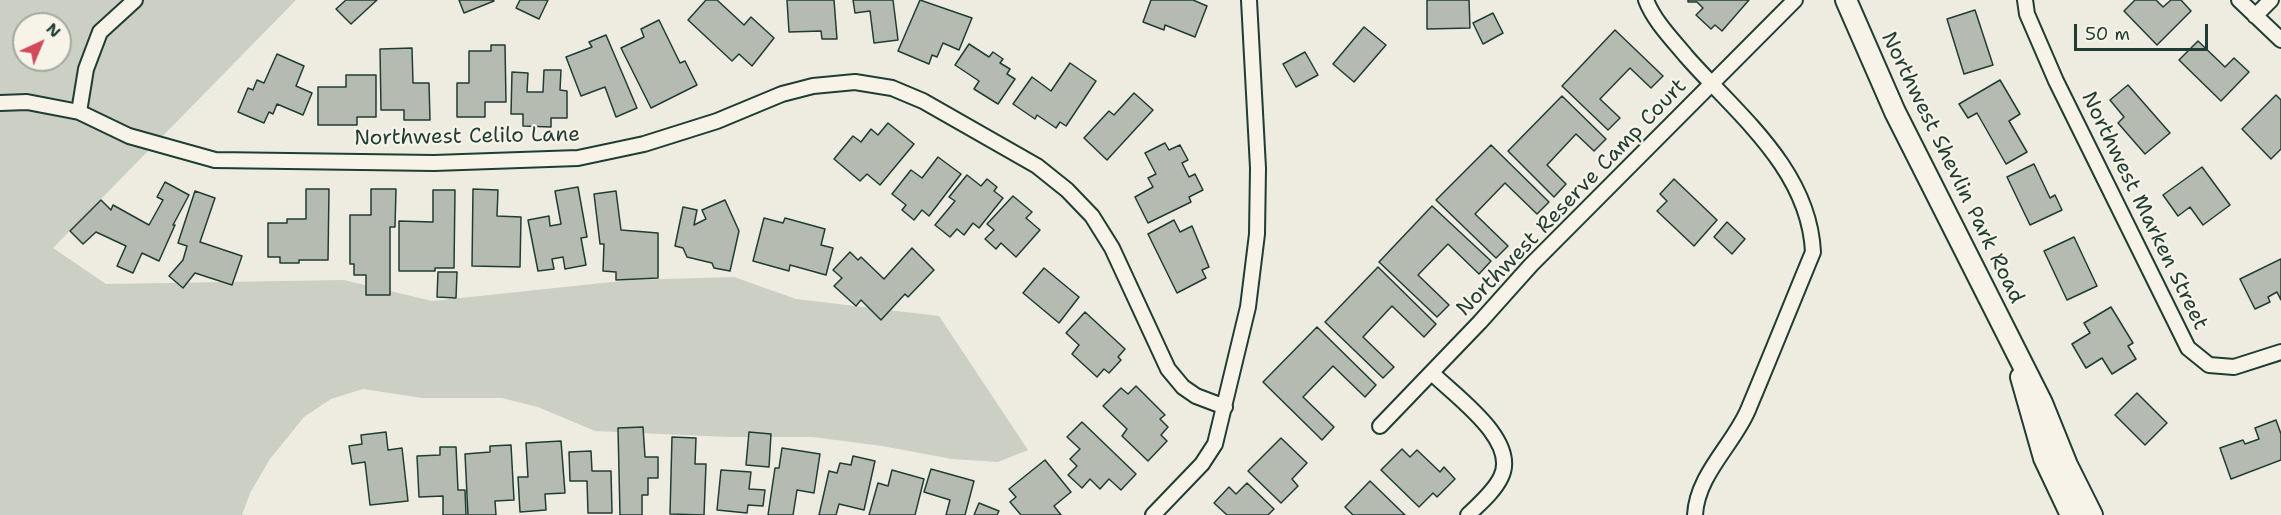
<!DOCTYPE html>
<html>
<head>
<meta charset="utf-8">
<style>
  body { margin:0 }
  #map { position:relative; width:2281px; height:515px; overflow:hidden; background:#eeece1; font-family:"Shantell Sans",sans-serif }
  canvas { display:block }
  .north { position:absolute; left:12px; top:12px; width:60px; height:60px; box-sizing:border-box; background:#f7f3e8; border:2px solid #a1aaa0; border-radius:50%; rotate:44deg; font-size:16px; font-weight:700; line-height:24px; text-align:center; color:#1f3d34 }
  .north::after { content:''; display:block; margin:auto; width:21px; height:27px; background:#d1495b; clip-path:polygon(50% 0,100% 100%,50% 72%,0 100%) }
  .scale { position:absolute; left:2074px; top:24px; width:134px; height:27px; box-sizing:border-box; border:3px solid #1f3d34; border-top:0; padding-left:8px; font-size:18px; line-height:21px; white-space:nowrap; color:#1f3d34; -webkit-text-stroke:4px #f7f3e8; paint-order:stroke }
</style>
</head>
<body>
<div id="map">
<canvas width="2281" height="515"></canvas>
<div class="north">N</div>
<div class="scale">50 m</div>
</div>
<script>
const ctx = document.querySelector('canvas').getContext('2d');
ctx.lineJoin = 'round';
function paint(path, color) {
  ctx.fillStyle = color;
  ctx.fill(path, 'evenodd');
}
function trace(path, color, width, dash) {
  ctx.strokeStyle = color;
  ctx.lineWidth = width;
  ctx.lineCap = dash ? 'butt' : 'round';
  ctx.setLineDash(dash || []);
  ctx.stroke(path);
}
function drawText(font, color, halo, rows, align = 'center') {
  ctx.font = font + ' "Shantell Sans",sans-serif';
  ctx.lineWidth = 4.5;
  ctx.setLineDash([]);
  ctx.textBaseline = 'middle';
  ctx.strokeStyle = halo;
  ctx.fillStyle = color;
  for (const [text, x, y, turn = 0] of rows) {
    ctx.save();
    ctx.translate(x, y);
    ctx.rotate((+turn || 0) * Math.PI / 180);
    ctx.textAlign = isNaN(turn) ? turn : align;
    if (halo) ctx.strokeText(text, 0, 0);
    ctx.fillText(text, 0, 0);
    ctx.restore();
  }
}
paint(new Path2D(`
  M0 0H296L53 248 106 284 344 280 432 301 631 280 734 277 796 299 939 316 1028 450 998 462 952 459 882 446 813 437H727L595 431 538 407 502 398H422L363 389 331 399 304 417 270 459 250 493 242 515H0ZM24 24H60V60H24Z`), '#cccfc4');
const building = new Path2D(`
  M346 0H377L351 24 336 9Z
  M459 0H493L494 1 464 13Z
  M520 0H548L539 19 516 8Z
  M706 0H717L744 25 751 17 774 38 752 66 739 54 732 61 688 20Z
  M787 0H834L837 39H822L821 31 789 32Z
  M853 0H893L898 40 874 43 870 11 855 13Z
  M920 0 972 18 959 50 943 43 937 57 932 55 929 64 898 51Z
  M1151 0H1193L1207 6 1195 37 1165 25 1164 30 1143 22Z
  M1427 0H1469L1470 28 1427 29Z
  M1688 0H1749L1722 31 1715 25 1711 29 1696 15 1703 8 1697 2H1688Z
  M2135 0H2156L2163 7 2171 0H2181L2191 11 2157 45 2124 11Z
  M1975 10 1993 65 1964 74 1947 19Z
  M1493 13 1503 33 1483 44 1473 23Z
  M659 20 680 63 685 61 697 85 651 108 621 48 644 37 641 29Z
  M1364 27 1386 45 1354 82 1333 64Z
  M1615 30 1663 76 1651 88 1630 68 1600 99 1620 118 1608 130 1562 86Z
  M606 35 637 108 616 117 605 87 581 96 566 57 592 47 589 42Z
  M2198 41 2225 67 2234 58 2249 72 2221 101 2179 60Z
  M969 44 989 57 993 52 1003 59 1000 63 1010 69 1007 74 1015 79 998 104 974 89 979 81 955 65Z
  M491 45H505L506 102H485V117H457V83H469V51H491Z
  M412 48 413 83H429L430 120H404V110H381L380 49Z
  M1305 52 1318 75 1296 87 1283 64Z
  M277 54 304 66 296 86 312 93 303 115 277 104 273 114 269 112 264 123 238 112 248 88 253 90 257 80 264 83Z
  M1070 63 1096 81 1066 126 1060 122 1056 128 1037 115 1035 119 1013 104 1032 77 1051 91Z
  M544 70H561L560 90 567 91V118H551V127L523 126V114H511L512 72 528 73 527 92H543Z
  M346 75H376V117H357V125H318V87H346Z
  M2000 80 2020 114 2009 121 2027 152 2006 164 1977 113 1968 118 1959 104Z
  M2128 85 2170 133 2145 154 2118 123 2124 117 2110 100Z
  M1134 93 1153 110 1107 160 1084 138 1109 111 1114 115Z
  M2276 95 2281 100V149L2271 159 2242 129Z
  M1562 96 1606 139 1594 151 1576 134 1547 165 1566 184 1554 197 1508 151Z
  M888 123 914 144 880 185 867 174 860 181 834 159 853 136 861 142 871 129 878 135Z
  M1165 143 1169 150 1180 145 1188 160 1182 163 1189 177 1195 174 1203 190 1189 197 1191 202 1148 223 1135 197 1153 187 1148 178 1156 174 1145 153Z
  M1491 145 1549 202 1537 214 1505 183 1475 214 1508 246 1496 258 1436 200Z
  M938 157 961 174 929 216 922 210 914 220 902 210 906 205 892 194 911 170 922 178Z
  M2034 164 2050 198 2055 195 2062 210 2030 225 2007 177Z
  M2202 167 2230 205 2203 225 2190 207 2178 216 2163 195Z
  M967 175 981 186 987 179 997 187 994 191 1003 198 979 228 973 223 964 235 957 229 950 237 935 225 955 201 949 197Z
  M1674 179 1717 220 1694 246 1657 211 1667 201 1660 194Z
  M165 182 189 195 173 225H175L159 261 142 253 133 273 117 266 126 246 96 232 83 244 70 231 101 200 111 210 113 205 149 225 163 200 157 197Z
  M578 187 587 237 581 238 586 265 565 269 563 257 552 259 554 269 538 271 528 220 549 216 550 226 561 224 555 191Z
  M306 189H329L328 260H299V263H280V257H268V223H287V219H306Z
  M371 189H396L395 227H390V295H366V275H354V264H350V215H371Z
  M473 189 498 190 497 216 521 217 520 267 472 266Z
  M433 190H455L454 268H435V271H399V221L433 222Z
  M195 191 215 198 200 242 242 256 232 285 195 273 183 288 169 276 183 260 187 246 178 243Z
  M616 191 621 230 658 233V278L616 280V272L603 271 604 244H600L594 194Z
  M1013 196 1032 212 1026 218 1040 230 1016 257 1001 243 996 249 985 239 994 230 987 224Z
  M725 200 739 231 730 271 714 268 712 263 687 257 683 248 675 246 683 207 697 210 694 225 706 219 702 210Z
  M1432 206 1491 261 1479 274 1448 244 1418 275 1449 305 1437 317 1379 262Z
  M764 218 783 223 785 218 825 229 821 245 833 248 826 275 790 265 789 271 753 261Z
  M1174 220 1180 232 1192 226 1209 267 1202 270 1206 278 1177 293 1148 234Z
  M1727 222 1745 239 1732 254 1714 237Z
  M2074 237 2097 286 2067 300 2044 251Z
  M912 248 934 270 908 297 905 294 881 320 861 300 856 306 834 286 842 278 833 270 850 252 858 260 861 257 884 279Z
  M2281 259V300L2277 292 2268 297 2270 302 2255 309 2240 279Z
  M1378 267 1436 324 1424 337 1392 306 1363 337 1394 367 1383 378 1325 322Z
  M1044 268 1079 297 1059 323 1023 293Z
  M438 272H457L456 298 437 297Z
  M2111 307 2133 343 2128 346 2136 359 2112 374 2102 358 2086 368 2072 344 2090 333 2084 323Z
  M1085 312 1125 349 1118 357 1121 360 1109 373 1104 369 1097 377 1072 354 1079 345 1066 333Z
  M1317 327 1376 385 1365 397 1333 366 1303 397 1334 427 1322 440 1263 382Z
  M1136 386 1165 415 1160 419 1168 427 1161 435 1167 441 1148 461 1122 436 1127 429 1103 406 1121 388 1128 394Z
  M2137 393 2167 423 2145 445 2115 415Z
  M2276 420 2281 434V460L2231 479 2220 448 2243 440 2245 444 2259 439 2255 428Z
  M1082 422 1136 474 1121 490 1109 479 1100 489 1090 479 1082 488 1068 475 1077 466 1070 459 1080 449 1067 437Z
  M643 427 645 457H658V478H648V495H642V515H620L618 428Z
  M386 432 388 450 402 448 408 501 370 505 365 462 352 464 349 446 362 444 361 435Z
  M749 432 771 434 769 467 746 465Z
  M672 437 696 438 695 464H706L704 515 670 514Z
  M1281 438 1307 463 1292 479 1298 486 1281 503 1248 471Z
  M561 441 565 493 545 494 546 510 520 512 518 477H528L526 443Z
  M511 445 514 500 495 501 496 515H468L465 454 490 452V446Z
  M440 447H456L458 490H465L466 515H443V496L419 497 417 456 440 455Z
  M782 448 820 454 814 493 797 490 793 515H768L775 468H779Z
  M1402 449 1410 457 1417 450 1440 472 1444 467 1455 479 1437 497 1433 493 1419 507 1381 470Z
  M591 451 592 471H611L612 513H588L587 481H570L569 452Z
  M853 456 875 461 864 510 839 504 836 515H819L829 471 837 473 840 463 851 465Z
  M1045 460 1071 492 1054 506 1061 515H1021L1010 502 1016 497 1009 489Z
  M931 469 974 481 965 515H946L950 500 924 492Z
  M721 470 751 472 749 489 765 490 763 506 748 505 747 513 717 510Z
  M892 470 924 479 915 515H869L878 483 888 486Z
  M1370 481 1405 515H1353L1345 507Z
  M1247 483 1274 509 1268 515H1227L1214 503 1229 487 1236 494Z
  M979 503 999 511 997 515H974Z`);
paint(building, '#b5bbb0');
trace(building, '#1f3d34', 1.5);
const street = new Path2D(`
  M1646 0C1654 21 1672 39 1686 56 1737 114 1809 169 1813 252 1791 305 1770 358 1748 410 1733 445 1697 475 1695 515
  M2025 0 2027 14 2056 81 2188 348 2209 365 2234 367 2281 352
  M2239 0 2281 40
  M2255 16 2271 0
  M0 103 27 102 79 112 129 136 215 160 434 163 578 158 644 144 717 121 782 94 813 86 855 82 892 88 923 101 1037 166 1067 190 1092 216 1112 248 1168 369 1183 387 1196 396 1225 407
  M79 112 86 69 100 32 135 0
  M1432 373C1455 396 1519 440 1501 477 1494 492 1479 504 1468 515
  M1380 426 1480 322 1531 265 1795 0
  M1153 515 1202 464 1215 444 1248 307 1257 234 1258 168 1249 0`);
const secondary = new Path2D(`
  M1846 0 1895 112 2042 403 2067 465 2092 515
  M2021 377 2044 458 2071 515`);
trace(street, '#1f3d34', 18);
trace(secondary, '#1f3d34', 24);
trace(street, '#f7f3e8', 14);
trace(secondary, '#f7f3e8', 20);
drawText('21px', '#1f3d34', '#f7f3e8', [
  ["Northwest Celilo Lane",467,137,-1],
  ["Northwest Shevlin Park Road",1952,168,64],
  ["Northwest Reserve Camp Court",1572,198,-46],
  ["Northwest Marken Street",2144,211,64]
]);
</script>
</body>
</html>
